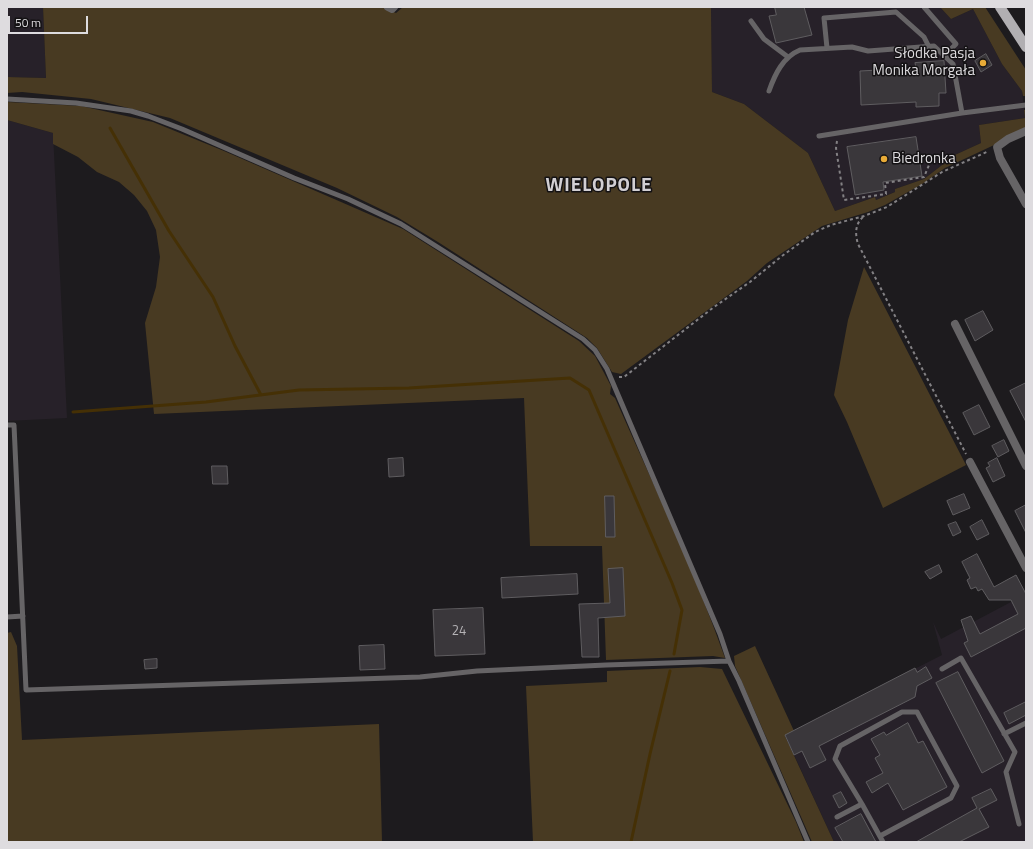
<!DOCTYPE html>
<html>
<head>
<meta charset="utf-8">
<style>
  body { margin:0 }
  #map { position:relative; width:1033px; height:849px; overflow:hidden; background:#1d1b1e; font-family:"Titillium Web",sans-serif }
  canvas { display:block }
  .frame { position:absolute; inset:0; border:8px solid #dedcdf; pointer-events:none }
  .scale { position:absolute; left:8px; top:16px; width:80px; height:18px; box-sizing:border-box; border:2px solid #dedcdf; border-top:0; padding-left:5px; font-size:12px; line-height:14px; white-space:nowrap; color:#dedcdf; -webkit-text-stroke:3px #141214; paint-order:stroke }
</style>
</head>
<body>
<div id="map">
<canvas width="1033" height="849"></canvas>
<div class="frame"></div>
<div class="scale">50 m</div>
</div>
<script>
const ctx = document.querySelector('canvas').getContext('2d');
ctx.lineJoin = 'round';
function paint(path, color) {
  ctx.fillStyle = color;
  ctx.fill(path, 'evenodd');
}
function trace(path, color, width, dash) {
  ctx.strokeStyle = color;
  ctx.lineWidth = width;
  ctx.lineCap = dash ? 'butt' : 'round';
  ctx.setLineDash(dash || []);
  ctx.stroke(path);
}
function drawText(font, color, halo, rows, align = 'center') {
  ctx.font = font + ' "Titillium Web",sans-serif';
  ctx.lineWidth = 3;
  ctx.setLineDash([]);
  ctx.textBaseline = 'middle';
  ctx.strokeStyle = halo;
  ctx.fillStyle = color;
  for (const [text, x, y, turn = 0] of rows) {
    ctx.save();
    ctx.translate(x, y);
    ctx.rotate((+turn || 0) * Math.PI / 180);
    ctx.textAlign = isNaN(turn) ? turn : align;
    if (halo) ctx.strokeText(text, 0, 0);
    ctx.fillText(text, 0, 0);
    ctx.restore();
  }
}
paint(new Path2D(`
  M7 7H43L46 78 7 77Z
  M711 7H940L951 19 973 9 1002 64 1022 91 1025 118 979 125 981 143 946 159V162L924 179 895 189V192L876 200 875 197 835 211 808 153 744 104 712 92Z
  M7 120 53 133 67 418 7 421Z
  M1026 594V842H834L785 735 942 655 933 622 941 639Z`), '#272129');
paint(new Path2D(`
  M43 7H383L396 13 403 7H711L712 92 744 104 808 153 835 211 875 197 876 200 895 192V189L924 179 946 162V159L981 143 979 125 1025 118 1024 110H1026V128L992 146 945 168 922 184 885 205 868 212 822 226 767 263 747 281 621 374 612 372 597 348 587 338 438 242 397 217 337 188 170 118 91 99 22 92 7 93V77L46 78Z
  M940 7H985L1026 70V96H1023L1022 91 1002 64 973 9 951 19Z
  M7 102 81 106 153 122 224 151 403 229 579 341 595 356 611 386 610 394 615 398C653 484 694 570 725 658L713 656 606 660 602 546H530L524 398 154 414 145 323 156 287 160 257 156 230 147 211 134 195 119 182 97 172 78 157 53 144V133L7 120Z
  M864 267 966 465 883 508 847 422 834 395 848 320Z
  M11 632 17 646 22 740 379 724 382 842H7V633Z
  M755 646 794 731 785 736 834 842H812L735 666 734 656Z
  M700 667 722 669 796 822 804 842H533L526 686 607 682V671Z`), '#483a22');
trace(new Path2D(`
  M110 128 169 231 213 297 235 346 261 395
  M73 412 206 402 299 390 409 388 570 378 589 390 672 583 682 610 674 654
  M631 842 650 754 670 671`), '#453005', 3);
const building = new Path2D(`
  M775 7H804L812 35 776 43 769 16 776 15Z
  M986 54 992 65 981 72 975 61Z
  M944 61 946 93H939V106L916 107V102L861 105 860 71 916 68 915 63Z
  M916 137 922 176 883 182 884 190 855 195 847 147Z
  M983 311 993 330 975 341 965 320Z
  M1026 383V422L1010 391Z
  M979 405 990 427 974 435 963 413Z
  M1004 440 1009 451 998 457 992 446Z
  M403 458 404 476 389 477 388 459Z
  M997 458 1005 476 993 482 986 468 990 466 988 463Z
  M212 466H227L228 484H213Z
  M964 494 970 508 953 515 947 501Z
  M605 496H614L615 537H606Z
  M1026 505V533L1015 511Z
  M982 520 989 534 977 540 970 527Z
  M956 522 961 532 953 536 948 525Z
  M977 554 994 587 1016 575 1026 594V628L971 657 964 643 968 641 961 620 971 616 980 634 1018 614 1011 600H989L982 589 978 591 976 587 971 589 967 580 970 578 962 562Z
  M939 565 942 572 930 579 925 572Z
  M623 568 625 616 598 618 599 657H582L579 604 610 603 608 569Z
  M577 574 578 594 502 598 501 578Z
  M483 608 485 654 435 656 433 610Z
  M384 645 385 669 360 670 359 646Z
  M157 659V668L145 669 144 660Z
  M926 667 932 678 917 686 915 697 819 746 826 760 810 768 802 751 794 755 785 735 915 668 917 672Z
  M958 672 1004 761 982 773 936 683Z
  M1026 702V715L1009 724 1004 713Z
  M908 723 918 743 923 741 947 787 903 810 888 783 872 793 866 782 883 773 875 758 880 755 871 739 884 732 886 735Z
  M991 789 997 800 979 809 989 827 959 842H916L977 808 972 798Z
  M841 792 847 803 839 808 833 796Z
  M861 814 876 842H843L835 828Z`);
paint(building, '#3a373b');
trace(building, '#5f5d60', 1);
trace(new Path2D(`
  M837 141 836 148 844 200 886 194 885 183 924 177 929 165
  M863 217C855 224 855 234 858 244L966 454
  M619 377H624L714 307 750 282 782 256 815 232 831 225 864 216 887 207 942 172 989 151`), '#838184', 2, [3, 3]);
trace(new Path2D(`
  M924 7 956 44 944 56
  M751 21 764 39 788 57
  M827 48 824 18 896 12 924 37 929 47
  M769 91C775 74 783 57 800 50L852 47 868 51 934 46 953 64 962 113
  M7 99 76 103 131 111 148 116 182 129 294 178 348 199 401 224 583 339 595 350 607 369 720 634 729 661
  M819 136 962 113 1026 105
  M7 425H14L26 690 420 677 477 671 606 665 729 661 739 681 808 842
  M7 617 23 616
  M942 669 961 658 1015 752 1006 772 1019 824
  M1004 734 1026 723
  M837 817 862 804
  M880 836 951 798 957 786 917 712H902L840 746 835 759 862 804 883 842`), '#666466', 5);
trace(new Path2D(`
  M388 7 392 9 394 7
  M1026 131 1008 139 997 147 1000 158 1026 204
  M955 324 1026 466
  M970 462 1026 568`), '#666466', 8);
trace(new Path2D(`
  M1000 7 1026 47`), '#b1afb2', 10);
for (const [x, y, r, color] of [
  [983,63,4,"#e8ab37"],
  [884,159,4,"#e8ab37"]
]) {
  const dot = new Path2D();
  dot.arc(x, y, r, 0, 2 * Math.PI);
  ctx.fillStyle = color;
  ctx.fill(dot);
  trace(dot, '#141214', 1.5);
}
drawText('13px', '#b5b3b6', null, [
  ["24",459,632]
]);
drawText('15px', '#dedcdf', '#141214', [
  ["Słodka Pasja",975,54],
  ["Monika Morgała",975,71],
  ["Biedronka",892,159,"left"]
], 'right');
ctx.letterSpacing = '1px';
drawText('bold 19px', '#d2cfd3', '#141214', [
  ["WIELOPOLE",599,186]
]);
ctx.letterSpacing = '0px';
</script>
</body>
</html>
